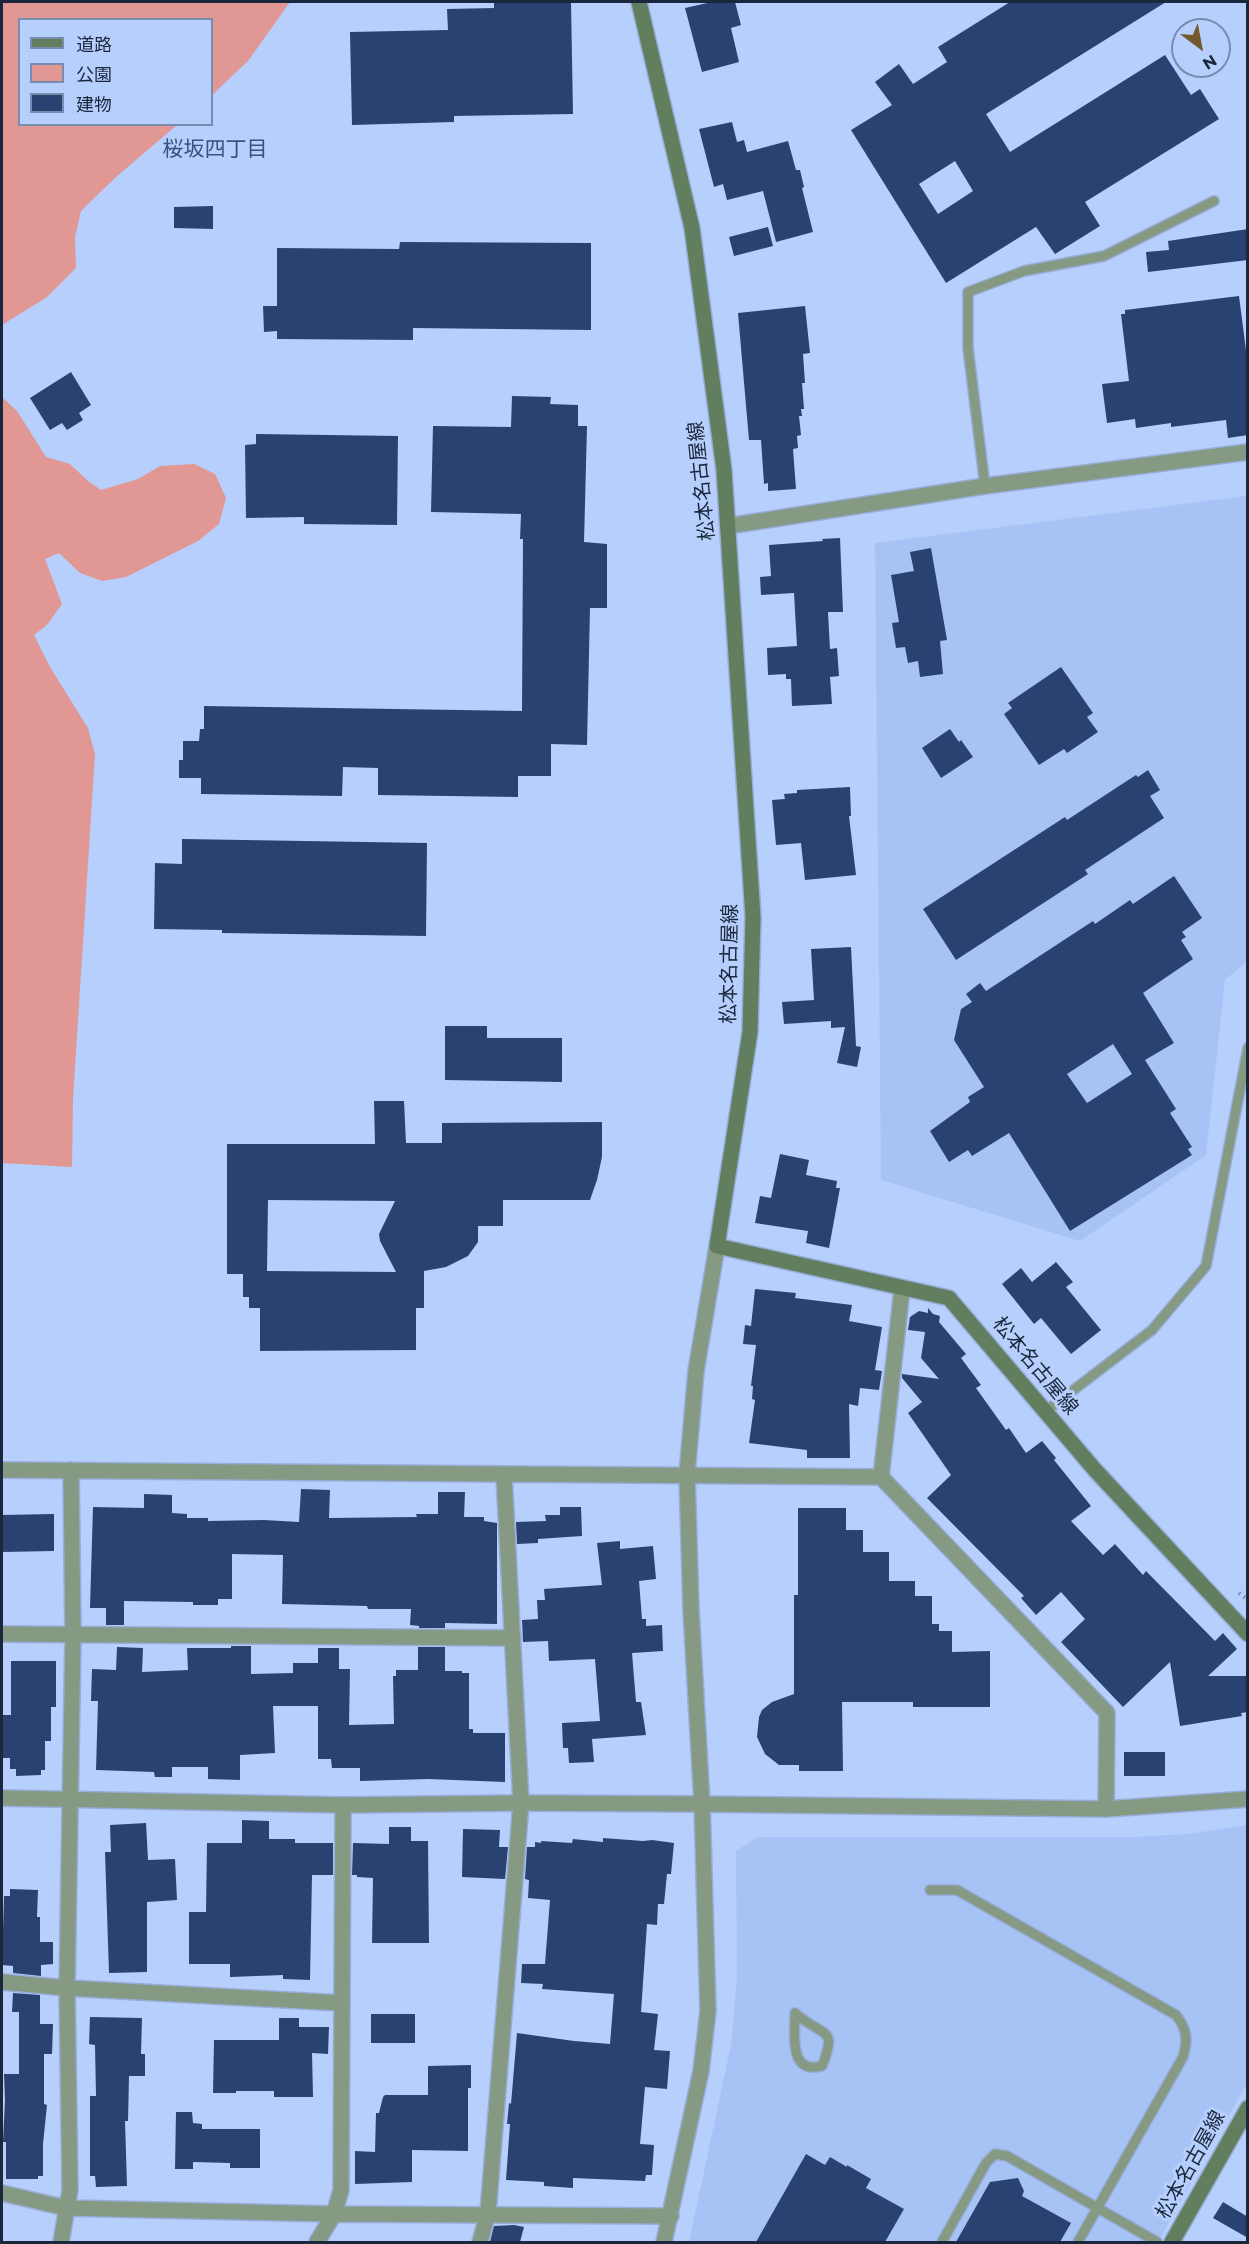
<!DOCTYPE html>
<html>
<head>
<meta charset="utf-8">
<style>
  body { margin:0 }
  #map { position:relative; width:1249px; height:2244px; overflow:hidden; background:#b6cffd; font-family:Montserrat,"Noto Sans JP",sans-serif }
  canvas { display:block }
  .frame { position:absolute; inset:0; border:3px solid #1b273c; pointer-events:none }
  .legend { position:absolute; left:18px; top:18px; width:195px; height:108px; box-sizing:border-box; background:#b6cffd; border:2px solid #788cb0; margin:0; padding:8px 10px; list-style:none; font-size:18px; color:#1b273c }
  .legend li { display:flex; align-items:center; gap:12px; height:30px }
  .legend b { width:30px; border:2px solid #788cb0 }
  .north { position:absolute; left:1171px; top:18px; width:60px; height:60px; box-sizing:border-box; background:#b6cffd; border:2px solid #788cb0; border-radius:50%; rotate:148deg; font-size:16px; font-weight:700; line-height:24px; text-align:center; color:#1b273c }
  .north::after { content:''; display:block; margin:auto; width:21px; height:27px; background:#725a2a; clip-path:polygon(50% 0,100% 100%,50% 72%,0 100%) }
</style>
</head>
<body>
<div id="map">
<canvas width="1249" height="2244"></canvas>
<div class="frame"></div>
<ul class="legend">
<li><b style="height:8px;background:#617e5e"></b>道路</li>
<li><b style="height:16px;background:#e19793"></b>公園</li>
<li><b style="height:16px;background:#2a4272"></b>建物</li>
</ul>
<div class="north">N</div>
</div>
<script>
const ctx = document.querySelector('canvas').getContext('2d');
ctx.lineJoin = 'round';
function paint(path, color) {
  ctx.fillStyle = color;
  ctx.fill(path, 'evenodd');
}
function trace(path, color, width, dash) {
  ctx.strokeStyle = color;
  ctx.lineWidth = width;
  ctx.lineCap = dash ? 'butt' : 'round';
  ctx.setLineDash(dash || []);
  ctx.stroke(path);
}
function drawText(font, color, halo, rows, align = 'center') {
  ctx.font = font + ' Montserrat,"Noto Sans JP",sans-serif';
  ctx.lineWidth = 6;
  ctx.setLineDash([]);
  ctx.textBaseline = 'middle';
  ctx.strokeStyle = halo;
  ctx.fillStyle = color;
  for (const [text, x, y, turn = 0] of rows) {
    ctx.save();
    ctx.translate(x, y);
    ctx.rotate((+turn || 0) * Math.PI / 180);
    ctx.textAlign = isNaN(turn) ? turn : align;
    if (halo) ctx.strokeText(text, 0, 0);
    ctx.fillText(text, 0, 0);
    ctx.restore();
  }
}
paint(new Path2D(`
  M1247 496V961L1225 980 1206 1155 1080 1241 881 1180 875 543Z
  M1247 1825V2083L1158 2242H689L731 2045 737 1978 736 1851 758 1837H1132L1188 1834Z`), '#a7c2f4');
paint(new Path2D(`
  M2 2H290L248 61 212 95V20H20V124L177 125 116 177 81 211 75 237 76 268 47 297 2 325Z
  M2 397 17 411 46 457 70 464 88 481 101 490 138 479 160 466 194 464 215 474 226 498 219 524 198 541 126 577 102 581 80 573 59 553 45 559 62 604 47 625 34 635 50 667 88 728 95 754 73 1099 72 1167 2 1163Z`), '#e19793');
paint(new Path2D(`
  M494 2H571L573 114 454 116V122L352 125 350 32 448 30 447 9 494 8Z
  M712 2H735L741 25 731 28 739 62 702 72 685 8Z
  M1010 2H1166L986 114 1010 152 1165 55 1191 95 1200 89 1219 119 1085 202 1100 226 1055 254 1036 227 946 283 851 130 892 105 875 82 899 64 913 84 947 62 938 47ZM955 161 973 191 938 214 919 184Z
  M732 122 737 142 744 140 747 152 788 141 796 170H800L804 187 802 188 813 232 776 242 763 191 727 200 723 184 714 187 699 129Z
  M213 206V229L174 228V207Z
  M768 227 773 246 734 256 729 237Z
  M1248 229V260L1148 272 1146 252 1169 250 1168 241Z
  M400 242 591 243V330L413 328V340L277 339V331L264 332 263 306H277V248L399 249Z
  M1239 296 1248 366V435L1228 438 1226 420 1171 427V423L1136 428 1135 419 1107 423 1102 384 1129 381 1121 314H1125V310Z
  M805 306 810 353 803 354 805 383H802L804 409H801L802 416H799L801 435 797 436 798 448 793 449 796 489 768 491V483L764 484 761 440H749L738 313Z
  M71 372 91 405 79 413 83 420 67 430 62 423 50 430 30 398Z
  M512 396 551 397 550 404 578 405V426H587L584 542 607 544V608H590L587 745 551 744V776H518V797L378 795V768L343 767 342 796 201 794V778H179V760H183V741H199L200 729H204V706L522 711 523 539H520L521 514 431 512 433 426 511 427Z
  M256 434 398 436 397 525 304 524V517L246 518 245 445 256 444Z
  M840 538 843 612H828L830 649 837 648 839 676 830 677 832 704 792 706 791 679H786V674L768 675 767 648 797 646 794 593 761 595 760 577 771 576 769 545 823 541 822 539Z
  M931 548 947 640 940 641 943 674 920 677 918 661 908 663 905 647 896 648 892 623 899 622 891 575 914 571 910 552Z
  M1061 667 1093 713 1087 717 1098 732 1067 753 1064 749 1039 765 1004 714 1012 708 1008 703Z
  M950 729 959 742 961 740 973 757 941 778 922 748Z
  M1148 770 1160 790 1150 796 1164 818 1085 870 1088 874 956 960 923 909 1065 817 1067 820 1136 775 1138 777Z
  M850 787 851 816H849L856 875 805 880 801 843 776 845 772 800 785 799 784 794 797 793V790Z
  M182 839 427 843 426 936 222 933V930L154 929 155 863 182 864Z
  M1174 876 1202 918 1182 932 1186 937 1181 940 1193 959 1143 993 1174 1043 1145 1060 1176 1109 1170 1113 1192 1147 1188 1149 1192 1155 1070 1231 1009 1133 972 1156 968 1150 949 1162 930 1131 970 1102 968 1097 984 1087 954 1040 961 1009 972 1002 966 994 980 983 986 991 1093 921 1095 924 1130 900 1133 904ZM1113 1044 1132 1074 1087 1103 1067 1074Z
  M851 947 856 1046 861 1047 857 1067 837 1063 845 1027 831 1028V1021L784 1024 782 1002 814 1000 811 949Z
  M445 1026H487V1038H562V1082L445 1080Z
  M374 1101H404L406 1143H442V1123L602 1122V1157L597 1180 590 1200H503V1226H478V1242L468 1256 446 1267 424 1271V1308H416V1350L260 1351V1308H249V1297H243V1274H227V1144H375ZM268 1200 395 1201 379 1234 380 1241 396 1272 267 1271Z
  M780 1154 809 1160 806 1175 837 1181 836 1188H840L829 1248 806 1243 808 1231 755 1223 760 1196 771 1198Z
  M1056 1262 1073 1282 1066 1287 1101 1330 1071 1354 1041 1318 1034 1324 1002 1284 1021 1268 1032 1282Z
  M755 1289 796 1293 795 1298 852 1305 849 1321 882 1327 875 1370 882 1371 879 1390 860 1388 858 1406 849 1404 850 1458H807V1450L749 1443 755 1400 752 1399 753 1386H751L756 1345 743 1344 745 1325 751 1326Z
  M928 1308 933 1314 940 1316 939 1322 966 1354 961 1358 981 1385 976 1388 1006 1430 1009 1428 1026 1453 1042 1441 1056 1458 1054 1460 1091 1506 1071 1521 1103 1555 1115 1544 1143 1575 1146 1571 1215 1641 1223 1633 1237 1649 1208 1676H1248V1712L1241 1713 1242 1716 1180 1726 1170 1662 1123 1707 1061 1642 1085 1619 1061 1592 1036 1615 1021 1598 1024 1596 927 1498 951 1475 908 1413 922 1402 902 1378V1374L939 1379 921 1358 925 1332 908 1330 910 1317 919 1311 928 1313Z
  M301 1489 330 1490 329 1518 417 1517 416 1514H438V1492H465L464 1517H484V1521L497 1523V1624L445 1623V1628H419V1626L410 1625 411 1609H368L367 1606 282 1604 283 1555 232 1554V1599H218V1605H193V1602L124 1601V1625H106V1608H90L93 1507 144 1508V1494L172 1495V1513L187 1514V1518H208V1521L264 1520 299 1522Z
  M560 1507H581L582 1536 538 1539V1543L517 1544 516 1522 546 1521 545 1515H560Z
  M798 1508H846V1530H863V1552H889V1581H915V1596H932V1624H939V1631H952V1652L990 1651V1707H913V1702H842L843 1771H799V1765H779L765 1754 757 1737 759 1717 762 1710 772 1702 794 1694V1595H798Z
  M54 1514V1551L2 1552V1515Z
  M620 1541V1549L653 1546 656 1579 639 1581 642 1619H646V1626L662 1625 663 1651 632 1653 636 1702H641L646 1735 592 1739 594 1762 569 1763 568 1748H563L562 1723 600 1721 595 1659 549 1661 548 1641 523 1642 522 1620 538 1619 537 1600H545L544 1589 602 1585 597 1543Z
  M231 1646H251V1674L293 1673V1663H318V1648H339V1669H350L349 1725 394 1724 393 1676H396V1670H418V1647H445V1671H462V1673H469V1729H473V1733H505V1782L428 1779 360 1781V1768H332L331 1759H318V1706H273L275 1753 240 1755V1780L208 1779V1767H172V1777H155L154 1772 96 1770 98 1701H91L92 1669 116 1670 117 1647 143 1648 142 1672 188 1670 187 1648H231Z
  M11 1661H56V1707H51V1741H45V1770H41V1775L16 1776V1769H10V1758H2V1715H11Z
  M1124 1752H1165V1776H1124Z
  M242 1820 269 1821V1839H295V1843H333V1875H312L310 1980 283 1979V1975L230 1977V1964H189V1912H206L207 1843H242Z
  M146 1823 148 1860 175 1859 177 1900 147 1902V1972L109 1973 105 1852H111L110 1825Z
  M389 1827H411V1841H428L429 1943H372L373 1878 357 1877V1875H352L353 1843 389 1844Z
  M463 1829 500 1830 499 1847H508L505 1879 462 1877Z
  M603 1838 643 1841 652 1840 674 1843 671 1874H667L664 1904H658L657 1925 647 1924 641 2012 658 2014 654 2050 670 2051 667 2089 645 2087 640 2144 654 2145 652 2175H646L645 2181 573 2178V2188L544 2186V2182L506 2180 510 2124H507L509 2103 511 2104 517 2033 574 2041 610 2044 614 1994 542 1989 543 1984 521 1983 522 1964H545L550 1900 528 1898 529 1880 525 1879 527 1847H535V1842L541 1843V1841L572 1843 573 1839 603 1842Z
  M10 1889 38 1890 37 1917H40V1942H53V1964L41 1965V1976L13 1973V1966L2 1965 4 1896H10Z
  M13 1993 40 1995V2024H53L52 2054H44V2104L47 2105 43 2144V2176H38V2179H6V2142H3L5 2100 4 2074H19V2012H12Z
  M371 2014H415V2043H371Z
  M90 2017 142 2018 141 2054H145V2076H129L128 2121H125L127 2186 96 2187 95 2176H90V2096H96L95 2045 89 2044Z
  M279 2018H299V2027H329L328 2054 312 2053 313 2097H274V2091H236V2093H213L214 2040H279Z
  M471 2065V2088H468V2151L412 2150V2182L355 2184V2151L375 2152 376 2113H379L383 2097 385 2095H428V2066Z
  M176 2112H192L193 2123 202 2124V2129H260V2168H230V2163L193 2162V2169H175Z
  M806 2154 825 2165 830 2157 847 2167V2165L871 2179 866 2188 904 2209 885 2242H756Z
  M1018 2178 1024 2191 1022 2196 1071 2223 1060 2242H956L990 2182Z
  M1223 2202 1248 2217V2238L1213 2218Z
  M514 2225 524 2227 520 2242H490L494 2226Z`), '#2a4272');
const service = new Path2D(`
  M985 486 968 348V292L1024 271 1104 256 1214 201
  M1046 1411 1152 1330 1206 1266 1248 1048
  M930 1890H957L1176 2015C1187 2029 1188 2040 1183 2057L1078 2242
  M795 2013C821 2037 839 2025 822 2066 788 2075 795 2033 795 2013Z
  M942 2242 986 2163 995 2154 1007 2156 1157 2242`);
const minor = new Path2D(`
  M2 1470 881 1477 1107 1713 1106 1809
  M881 1477 902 1289
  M2 1634 513 1638
  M2 1982 67 1988 341 2003
  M2 2193 66 2208 334 2214 671 2216
  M61 2242 70 2190 67 1988 73 1635 71 1470
  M317 2242 334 2214 341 2190 343 1805
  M480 2242 488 2213 521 1803 504 1475`);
const tertiary = new Path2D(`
  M728 526 985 486 1248 452
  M717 1246 696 1371 687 1474 691 1609 702 1804 1106 1809 1248 1799
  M2 1798 343 1805 521 1803 702 1804 708 2011 701 2071 664 2242`);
const secondary = new Path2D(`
  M639 2 692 228 724 470 753 917 750 1032 717 1246 949 1298 1095 1470 1248 1634
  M1172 2242 1248 2108`);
trace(service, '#97add6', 12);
trace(minor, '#97add6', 18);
trace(tertiary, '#97add6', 18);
trace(secondary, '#97add6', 18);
trace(new Path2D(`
  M1239 1593 1248 1600`), '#6f82a5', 4, [1.5, 4.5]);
trace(service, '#859983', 9);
trace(minor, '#859983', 15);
trace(tertiary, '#859983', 15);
trace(secondary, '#617e5e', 15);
drawText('20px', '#1b273c', '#b6cffd', [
  ["松本名古屋線",702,481,-96],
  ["松本名古屋線",730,964,-89],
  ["松本名古屋線",1035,1366,50],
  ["松本名古屋線",1191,2165,-61]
]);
drawText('21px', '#385182', '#b6cffd', [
  ["桜坂四丁目",215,150]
]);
</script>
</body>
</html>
